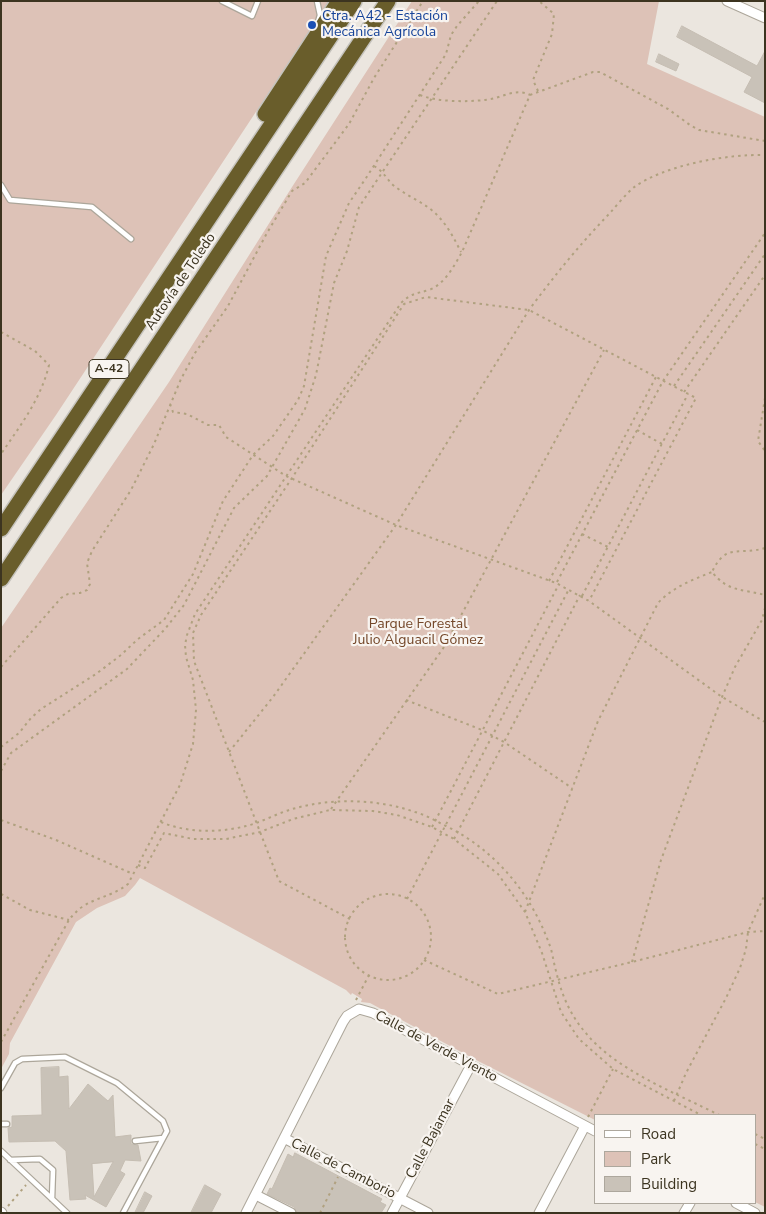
<!DOCTYPE html>
<html>
<head>
<meta charset="utf-8">
<style>
  body { margin:0 }
  #map { position:relative; width:766px; height:1214px; overflow:hidden; background:#ebe6df; font-family:"Nunito Sans",sans-serif }
  canvas { display:block }
  .frame { position:absolute; inset:0; border:2px solid #3c3420; pointer-events:none }
  .legend { position:absolute; left:594px; top:1114px; width:162px; height:90px; box-sizing:border-box; background:#f8f4f0; border:1px solid #ada79d; margin:0; padding:6px 9px; list-style:none; font-size:15px; color:#3c3420 }
  .legend li { display:flex; align-items:center; gap:10px; height:25px }
  .legend b { width:25px; border:1px solid #ada79d }
</style>
</head>
<body>
<div id="map">
<canvas width="766" height="1214"></canvas>
<div class="frame"></div>
<ul class="legend">
<li><b style="height:6px;background:#fff"></b>Road</li>
<li><b style="height:14px;background:#ddc2b7"></b>Park</li>
<li><b style="height:14px;background:#c9c2b8"></b>Building</li>
</ul>
</div>
<script>
const ctx = document.querySelector('canvas').getContext('2d');
ctx.lineJoin = 'round';
function paint(path, color) {
  ctx.fillStyle = color;
  ctx.fill(path, 'evenodd');
}
function trace(path, color, width, dash) {
  ctx.strokeStyle = color;
  ctx.lineWidth = width;
  ctx.lineCap = dash ? 'butt' : 'round';
  ctx.setLineDash(dash || []);
  ctx.stroke(path);
}
function drawText(font, color, halo, rows, align = 'center') {
  ctx.font = font + ' "Nunito Sans",sans-serif';
  ctx.lineWidth = 4.5;
  ctx.setLineDash([]);
  ctx.textBaseline = 'middle';
  ctx.strokeStyle = halo;
  ctx.fillStyle = color;
  for (const [text, x, y, turn = 0] of rows) {
    ctx.save();
    ctx.translate(x, y);
    ctx.rotate((+turn || 0) * Math.PI / 180);
    ctx.textAlign = isNaN(turn) ? turn : align;
    if (halo) ctx.strokeText(text, 0, 0);
    ctx.fillText(text, 0, 0);
    ctx.restore();
  }
}
paint(new Path2D(`
  M1 1H329L56 415 1 495Z
  M412 1H659L647 64 765 117V1207L755 1202V1115H595V1120L480 1062 370 1003 361 1002 362 999 352 993 351 995 346 990 140 878 135 885 125 896 97 908 76 922 10 1043 9 1054 1 1069V628L169 382 292 187Z`), '#ddc2b7');
const building = new Path2D(`
  M682 26 757 66 765 51V103L744 92 752 77 677 37Z
  M659 54 679 64 676 71 656 62Z
  M59 1067V1077L68 1076 69 1109 88 1084 108 1101 113 1095 115 1137 131 1135V1144L138 1145 141 1161 125 1160 120 1171 125 1174 106 1207 85 1195 86 1199 70 1200 66 1151 55 1141 9 1142 8 1128 12 1127V1116L42 1115 41 1068ZM113 1162 94 1197 92 1164Z
  M295 1153 382 1199 380 1202 386 1205 381 1213H370L367 1211 366 1213H297L294 1207 267 1194 270 1188 272 1189 288 1154 293 1157Z
  M205 1185 221 1194 211 1213H191Z
  M145 1192 152 1196 143 1213H135Z`);
paint(building, '#c9c2b8');
trace(building, '#c5bdb2', 1);
const service = new Path2D(`
  M222 1 252 16 258 1
  M317 1 320 15 318 22
  M1 185 10 200 92 207 131 239
  M1 1088 15 1063 22 1059 65 1057 117 1083 163 1121 167 1131 123 1213
  M1 1124H7
  M135 1141 163 1138
  M1 1151 67 1213
  M10 1160 40 1159 53 1170 52 1199`);
const minor = new Path2D(`
  M727 1 765 18
  M284 1138 428 1213
  M256 1195 291 1213
  M736 1203 755 1213
  M1 1212 2 1213
  M246 1213 343 1022 347 1016 359 1009 373 1013 595 1131
  M392 1213 471 1065
  M539 1213 585 1126
  M684 1213 690 1203`);
const motorway = new Path2D(`
  M265 114 339 1
  M1 529 354 1
  M1 579 388 1`);
trace(service, '#aca69a', 7);
trace(minor, '#aca69a', 11);
trace(motorway, '#c4c2bc', 18);
trace(new Path2D(`
  M538 91 533 80 552 34 554 14 539 1
  M420 95C437 102 466 102 485 100 500 99 515 87 530 95
  M374 166C383 171 386 178 393 185 404 194 418 200 429 208 444 219 453 236 461 252
  M1 332 35 351 49 365C41 399 20 426 1 454
  M663 381 765 233
  M674 386 765 254
  M684 392 765 275
  M765 398 758 441 765 451
  M170 404 173 412 187 414 208 425H219L226 437 286 476 396 525 556 583 589 601 722 697 765 722
  M637 430 662 444
  M582 534 608 547
  M765 548C739 556 726 542 712 572 728 592 742 589 765 595
  M549 581 656 377
  M557 582 663 381
  M582 596 688 394
  M1 667 61 598 68 594 80 593 87 590 90 584 87 563 92 551 131 490 154 444 181 379 195 353 228 306 267 233 292 191 305 183 349 124 374 78 423 1
  M406 700 482 730 504 742 572 788
  M1 747 19 733 31 718 41 709 96 674 121 655 138 639 164 620 193 574 223 501 253 455 273 436 298 400 304 386 326 256 349 203 366 178 446 54 451 35 457 26 479 1
  M229 752 273 697 396 525 529 310C554 276 581 243 610 213 617 205 625 195 633 188 664 165 727 154 765 155
  M1 771 11 753 127 669 165 629 184 605 234 508 267 476 305 409 316 375 334 283 347 251 359 207 497 1
  M331 809 444 647 604 350
  M1 820 56 840 133 874
  M161 822C187 833 219 833 246 826 263 822 279 812 296 808 333 798 378 799 415 812 426 815 436 821 446 826 497 851 533 896 551 949 553 957 554 964 556 971 561 993 570 1015 585 1032 615 1070 676 1093 719 1115
  M432 827 559 584
  M454 839 580 595
  M138 865 145 868 164 833 193 839H226L260 832 293 819 330 810 373 811 397 815 432 827 454 839 498 874 525 912 542 953 561 1012 579 1039 613 1069 701 1115
  M1 894 30 910 69 920
  M345 937a43 43 0 1 1 86 0a43 43 0 1 1-86 0Z
  M407 899 569 589
  M525 912 598 721 658 603C673 587 692 580 712 572
  M350 919 279 881 194 661 193 633 201 615 292 478 404 304 426 297 529 310 696 398 589 601
  M424 960 498 994 632 962 748 932 765 931
  M632 962 661 860 722 697 735 667 762 620 765 608
  M356 1000 369 975
  M1 1042 70 918C74 915 77 910 82 907 97 897 113 896 128 884L180 785 193 744 196 710 193 680 186 657 185 645 187 635 195 614 401 303C411 293 416 294 429 290 445 284 454 266 462 252L530 95 593 72H600L668 109 690 125 699 130 765 141
  M674 1101 686 1073 726 998 740 968 746 949 748 932 765 894
  M588 1117 613 1069
  M755 1134 765 1139
  M755 1144 765 1149
  M8 1206 26 1185
  M320 1213 338 1177`), '#b0a17f', 2, [2.5, 4]);
trace(service, '#fff', 4.5);
trace(minor, '#fff', 9);
trace(motorway, '#695d2b', 15);
for (const [x, y, r, color] of [
  [312,25,5,"#1a4fb4"]
]) {
  const dot = new Path2D();
  dot.arc(x, y, r, 0, 2 * Math.PI);
  ctx.fillStyle = color;
  ctx.fill(dot);
  trace(dot, '#f8f4f0', 2);
}
for (const [x, y, w] of [
  [109,369,40]
]) {
  const box = new Path2D();
  box.roundRect(x - w / 2, y - 9.5, w, 19, 4);
  ctx.fillStyle = '#f8f4f0';
  ctx.fill(box);
  trace(box, '#3c3420', 1);
}
drawText('bold 12px', '#3c3420', null, [
  ["A-42",109,369]
]);
drawText('14px', '#164399', '#f8f4f0', [
  ["Ctra. A42 - Estación",322,17],
  ["Mecánica Agrícola",322,33]
], 'left');
drawText('14px', '#3c3420', '#f8f4f0', [
  ["Autovía de Toledo",181,282,-56],
  ["Calle de Verde Viento",436,1047,28],
  ["Calle Bajamar",431,1139,-62],
  ["Calle de Camborio",343,1169,27]
]);
drawText('14px', '#744729', '#f8f4f0', [
  ["Parque Forestal",418,625],
  ["Julio Alguacil Gómez",418,641]
]);
</script>
</body>
</html>
